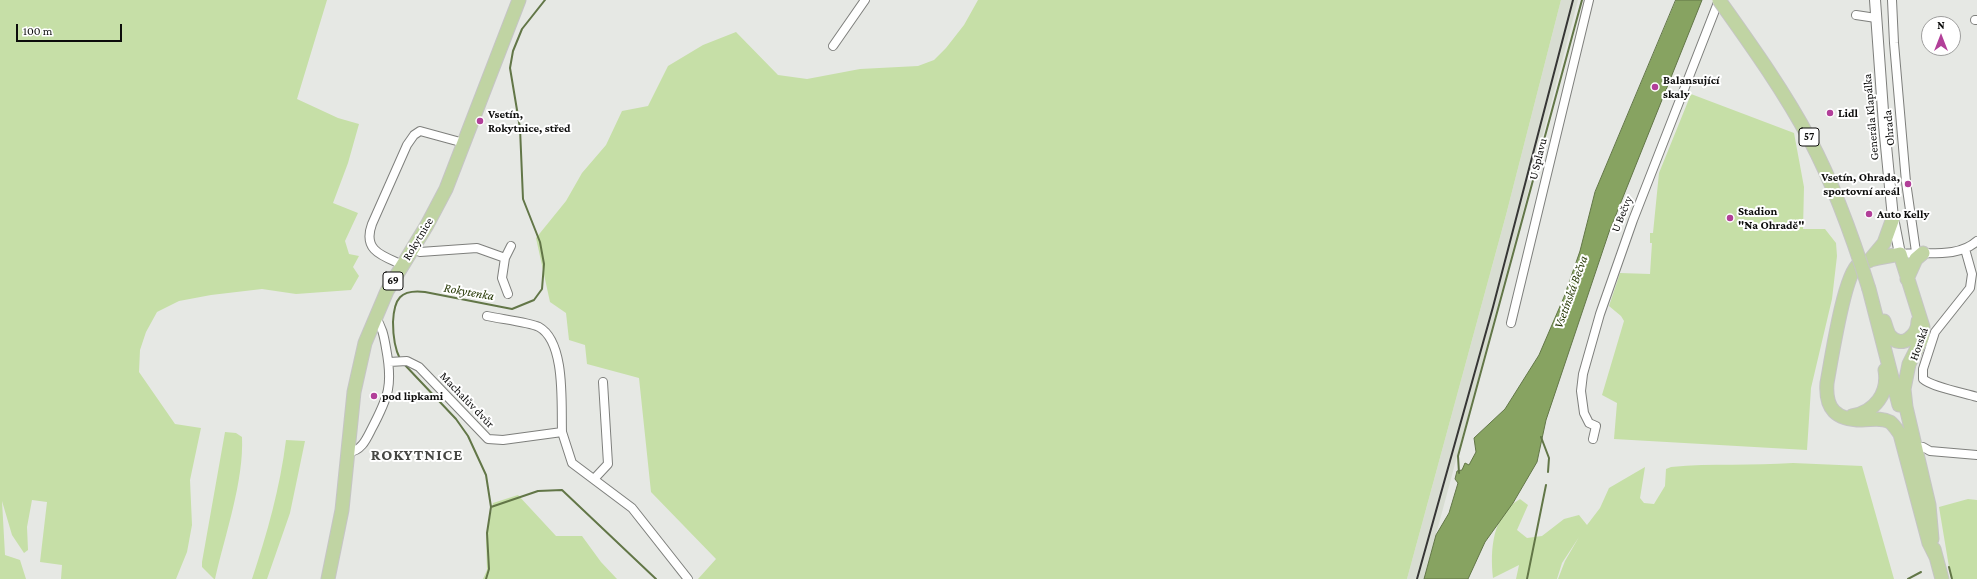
<!DOCTYPE html>
<html>
<head>
<meta charset="utf-8">
<style>
  body { margin:0 }
  #map { position:relative; width:1977px; height:579px; overflow:hidden; background:#e6e8e4; font-family:"Crimson Pro",serif }
  canvas { display:block }
  .north { position:absolute; left:1921px; top:16px; width:40px; height:40px; box-sizing:border-box; background:#fff; border:1px solid #9e9e9d; border-radius:50%; rotate:0deg; font-size:11px; font-weight:700; line-height:16px; text-align:center; color:#0c0c0b }
  .north::after { content:''; display:block; margin:auto; width:14px; height:18px; background:#b23f99; clip-path:polygon(50% 0,100% 100%,50% 72%,0 100%) }
  .scale { position:absolute; left:16px; top:24px; width:106px; height:18px; box-sizing:border-box; border:2px solid #0c0c0b; border-top:0; padding-left:5px; font-size:12px; line-height:14px; white-space:nowrap; color:#0c0c0b; -webkit-text-stroke:3px #fff; paint-order:stroke }
</style>
</head>
<body>
<div id="map">
<canvas width="1977" height="579"></canvas>
<div class="north">N</div>
<div class="scale">100 m</div>
</div>
<script>
const ctx = document.querySelector('canvas').getContext('2d');
ctx.lineJoin = 'round';
function paint(path, color) {
  ctx.fillStyle = color;
  ctx.fill(path, 'evenodd');
}
function trace(path, color, width, dash) {
  ctx.strokeStyle = color;
  ctx.lineWidth = width;
  ctx.lineCap = dash ? 'butt' : 'round';
  ctx.setLineDash(dash || []);
  ctx.stroke(path);
}
function drawText(font, color, halo, rows, align = 'center') {
  ctx.font = font + ' "Crimson Pro",serif';
  ctx.lineWidth = 4;
  ctx.setLineDash([]);
  ctx.textBaseline = 'middle';
  ctx.strokeStyle = halo;
  ctx.fillStyle = color;
  for (const [text, x, y, turn = 0] of rows) {
    ctx.save();
    ctx.translate(x, y);
    ctx.rotate((+turn || 0) * Math.PI / 180);
    ctx.textAlign = isNaN(turn) ? turn : align;
    if (halo) ctx.strokeText(text, 0, 0);
    ctx.fillText(text, 0, 0);
    ctx.restore();
  }
}
paint(new Path2D(`
  M1561 0H1578L1521 219 1424 579H1407L1506 215Z`), '#d8ddd2');
paint(new Path2D(`
  M0 0H327L297 99 338 118 359 124 348 163 333 203 358 213 345 241 349 254 359 256 353 267 359 276 351 290 296 294 262 289 211 295 179 301 157 312 146 332 140 350 139 372 175 424 201 428 190 480 192 525 187 552 176 579H61L62 565 40 562 47 502 32 500 27 527 28 550 24 553 12 535 2 501 5 555 20 560 26 579H0Z
  M978 0H1561L1506 215 1407 579H698L716 559 651 492 639 378 587 364 585 345 569 340 566 313 550 302 536 238 566 201 582 173 606 145 622 111 648 106 668 66 703 45 736 32 778 75 807 79 860 69 918 66 934 60 946 48 964 25Z
  M1691 94 1794 133 1804 187 1803 229H1825L1836 243 1837 256 1832 299 1811 388 1807 450 1614 439 1617 403 1602 395 1624 321 1621 316 1609 306 1620 273 1650 274 1652 243H1650V233H1653L1659 173Z
  M225 432 236 433 242 437C244 481 225 535 215 579H214L202 567V562Z
  M286 440 305 441 290 513 267 579H252C267 534 280 488 286 440Z
  M1793 463 1862 466 1894 579H1558L1565 561 1579 537 1562 563 1557 579H1516L1519 565 1493 578C1490 550 1492 515 1520 499L1528 505 1517 530 1527 538 1542 536 1564 519 1579 515 1587 525 1600 508 1609 488 1645 467 1640 498 1644 503 1654 504 1665 486 1666 469 1671 467C1712 463 1753 466 1793 463Z
  M518 495 556 536H582L601 562 617 579H483L487 570 486 538 493 503Z
  M1968 499 1977 500V579H1951L1939 507Z`), '#c6dfa7');
const water = new Path2D(`
  M1676 0H1702L1609 232 1546 420 1537 462 1513 503 1485 542 1468 579H1424L1436 535 1449 513 1458 483 1455 479 1457 471 1462 470 1465 463 1469 465 1476 452 1474 438 1505 409 1539 355 1564 297 1580 251 1595 192Z`);
paint(water, '#87a361');
trace(water, '#627647', 1);
trace(new Path2D(`
  M400 359C394 347 393 335 393 322 394 299 400 289 425 292L512 309 534 300 542 289 544 264 540 242 523 199 520 128 510 68 513 51 522 29 545 0
  M404 364 456 419 468 436 486 475 491 507 487 533 489 569 486 579
  M1541 437 1549 458 1548 472
  M1459 473 1458 456 1582 0
  M491 507 538 491 562 490 656 579
  M1949 567 1952 579
  M1527 579 1546 485
  M1908 579 1921 572`), '#627647', 2);
const minor = new Path2D(`
  M1892 0 1894 43 1906 182 1916 252
  M1856 15 1876 18
  M1975 20H1977
  M833 46 865 0
  M413 249 420 252 477 248 505 258 502 278 508 294
  M1965 249 1972 274 1970 288 1935 332 1923 369V379C1932 387 1964 393 1977 397
  M1900 254C1925 251 1957 259 1977 241
  M505 258 511 246
  M403 265C383 256 362 251 372 224L407 145 414 135 420 131 464 143
  M487 316C500 319 528 322 539 327 566 342 561 405 562 432
  M1511 323 1589 0
  M389 362 407 361 419 367 488 439 503 440 562 432 572 463 632 508 688 579
  M1593 439 1596 426 1589 423 1584 413 1581 391 1583 374 1600 314 1633 220 1719 0
  M1923 447 1930 451 1977 455
  M349 452C361 451 366 440 371 430 389 396 393 385 386 348 384 336 382 326 375 317
  M594 479 608 464 603 382`);
const tertiary = new Path2D(`
  M1875 0 1884 125 1893 218 1900 254`);
const primary = new Path2D(`
  M1869 261 1884 243 1893 218
  M1907 279 1916 259 1923 253
  M1869 289 1899 405
  M1884 321C1886 326 1887 332 1890 336 1902 350 1918 335 1918 321
  M1852 416C1875 412 1889 393 1885 370
  M1932 539 1929 505 1906 407 1904 389 1909 364 1922 338 1923 327 1900 254C1887 257 1868 258 1858 265 1844 275 1831 362 1827 383 1825 409 1836 420 1862 420 1871 420 1881 417 1890 422 1894 425 1897 430 1900 434L1929 543 1936 557
  M1934 549 1942 579
  M328 579 342 510 354 392 365 343 387 291 427 225 446 189 519 0`);
trace(minor, '#7e7f7c', 10);
trace(tertiary, '#7e7f7c', 12);
trace(primary, '#c5c5c4', 15);
trace(minor, '#fff', 8);
trace(tertiary, '#fff', 10);
trace(primary, '#c0d4a3', 13);
trace(new Path2D(`
  M1417 579 1493 307 1573 0`), '#363635', 2);
const primaryBridge = new Path2D(`
  M1719 0C1751 45 1784 91 1810 140 1835 187 1853 238 1869 289`);
trace(primaryBridge, '#c5c5c4', 15, []);
trace(primaryBridge, '#c0d4a3', 13);
for (const [x, y, r, color] of [
  [1655,87,4,"#b23f99"],
  [1830,113,4,"#b23f99"],
  [480,121,4,"#b23f99"],
  [1908,184,4,"#b23f99"],
  [1869,214,4,"#b23f99"],
  [1730,218,4,"#b23f99"],
  [374,396,4,"#b23f99"]
]) {
  const dot = new Path2D();
  dot.arc(x, y, r, 0, 2 * Math.PI);
  ctx.fillStyle = color;
  ctx.fill(dot);
  trace(dot, '#fff', 1.5);
}
for (const [x, y, w] of [
  [1809,137,20],
  [393,281,20]
]) {
  const box = new Path2D();
  box.roundRect(x - w / 2, y - 9, w, 18, 3);
  ctx.fillStyle = '#fff';
  ctx.fill(box);
  trace(box, '#0c0c0b', 1);
}
drawText('bold 11px', '#0c0c0b', null, [
  ["57",1809,137],
  ["69",393,281]
]);
drawText('bold 12px', '#0c0c0b', '#fff', [
  ["Balansující",1663,80],
  ["skaly",1663,94],
  ["Lidl",1838,113],
  ["Vsetín,",488,114],
  ["Rokytnice, střed",488,128],
  ["Vsetín, Ohrada,",1900,177,"right"],
  ["sportovní areál",1900,191,"right"],
  ["Stadion",1738,211],
  ["\"Na Ohradě\"",1738,225],
  ["Auto Kelly",1877,214],
  ["pod lipkami",382,396]
], 'left');
drawText('12px', '#0c0c0b', '#fff', [
  ["Generála Klapálka",1871,117,-95],
  ["Ohrada",1889,128,-95],
  ["U Splavu",1538,159,-76],
  ["U Bečvy",1622,214,-68],
  ["Rokytnice",418,239,-59],
  ["Horská",1919,344,-70],
  ["Machalův dvůr",467,400,46]
]);
drawText('italic 13px', '#273906', '#fff', [
  ["Rokytenka",469,292,10],
  ["Vsetínská Bečva",1571,292,-70]
]);
ctx.letterSpacing = '1px';
drawText('bold 16px', '#454643', '#fff', [
  ["ROKYTNICE",417,455]
]);
ctx.letterSpacing = '0px';
</script>
</body>
</html>
